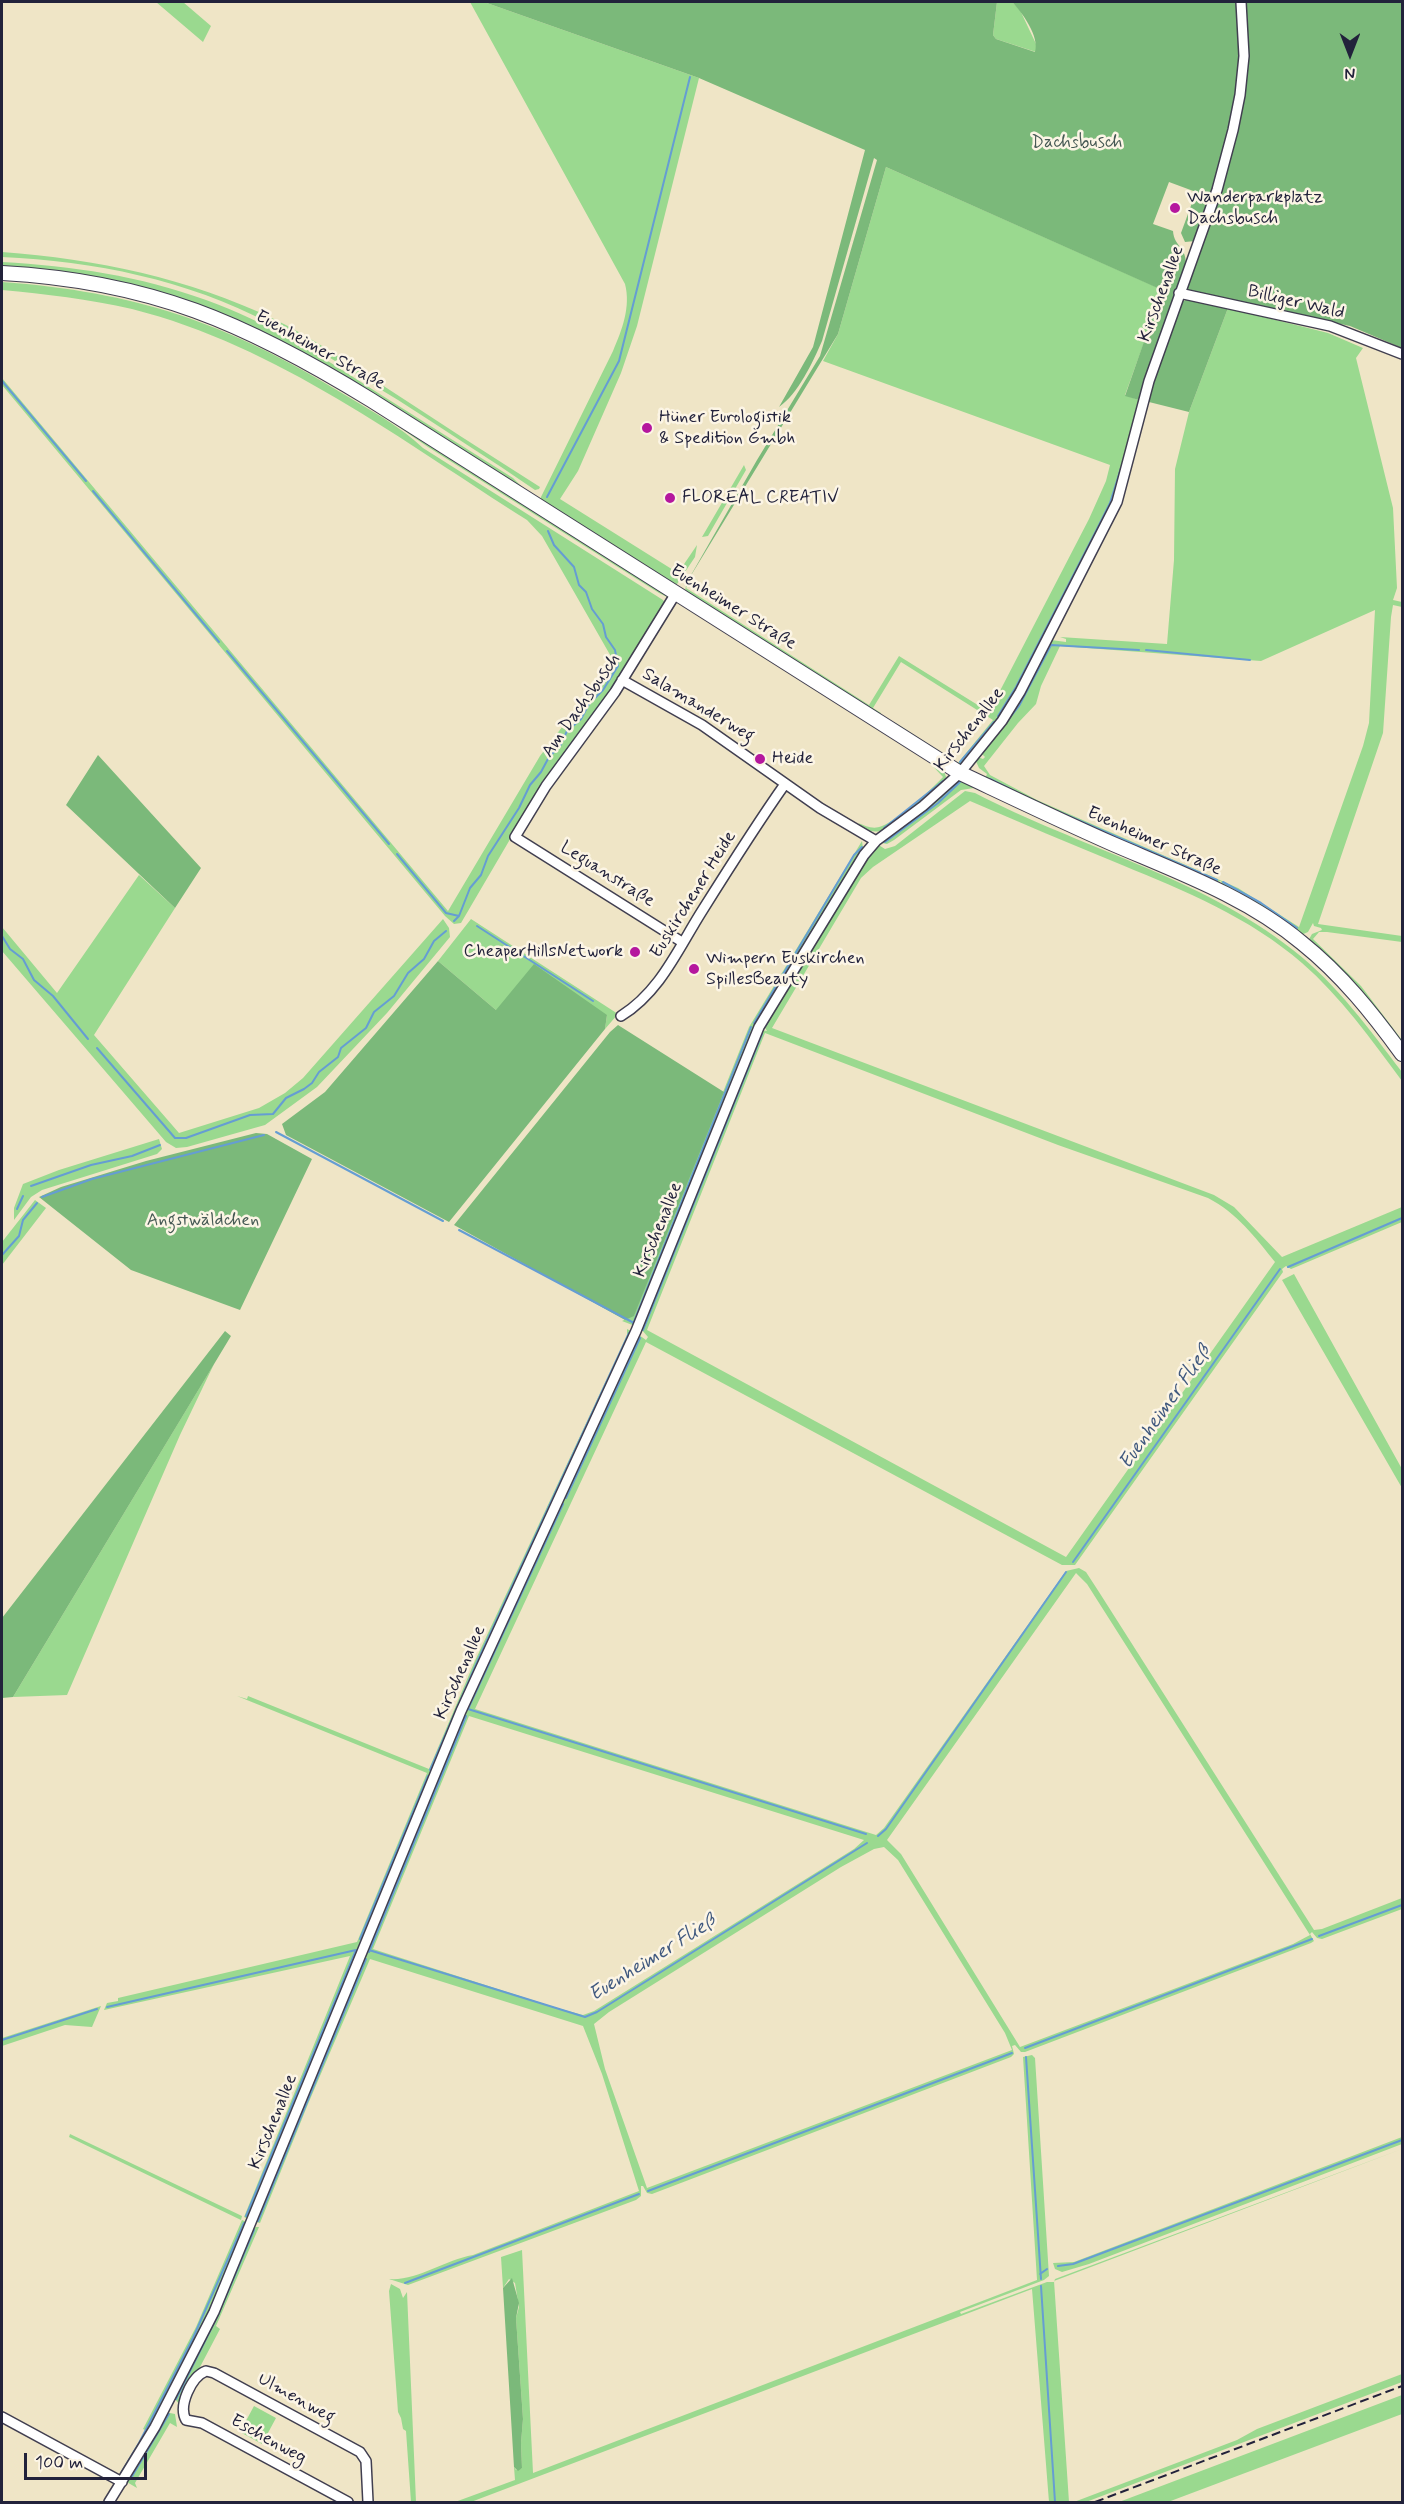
<!DOCTYPE html>
<html>
<head>
<meta charset="utf-8">
<style>
  body { margin:0 }
  #map { position:relative; width:1404px; height:2504px; overflow:hidden; background:#efe5c6; font-family:Mynerve,sans-serif }
  canvas { display:block }
  .frame { position:absolute; inset:0; border:3px solid #22223b; pointer-events:none }
  .north { position:absolute; left:1320px; top:24px; width:60px; height:60px; -webkit-text-stroke:4px #fcf5e5; paint-order:stroke; rotate:180deg; font-size:16px; font-weight:700; line-height:24px; text-align:center; color:#22223b }
  .north::after { content:''; display:block; margin:auto; width:21px; height:27px; background:#22223b; clip-path:polygon(50% 0,100% 100%,50% 72%,0 100%) }
  .scale { position:absolute; left:24px; top:2453px; width:123px; height:27px; box-sizing:border-box; border:3px solid #22223b; border-top:0; padding-left:8px; font-size:18px; line-height:21px; white-space:nowrap; color:#22223b; -webkit-text-stroke:4px #fcf5e5; paint-order:stroke }
</style>
</head>
<body>
<div id="map">
<canvas width="1404" height="2504"></canvas>
<div class="frame"></div>
<div class="north">N</div>
<div class="scale">100 m</div>
</div>
<script>
const ctx = document.querySelector('canvas').getContext('2d');
ctx.lineJoin = 'round';
function paint(path, color) {
  ctx.fillStyle = color;
  ctx.fill(path, 'evenodd');
}
function trace(path, color, width, dash) {
  ctx.strokeStyle = color;
  ctx.lineWidth = width;
  ctx.lineCap = dash ? 'butt' : 'round';
  ctx.setLineDash(dash || []);
  ctx.stroke(path);
}
function drawText(font, color, halo, rows, align = 'center') {
  ctx.font = font + ' Mynerve,sans-serif';
  ctx.lineWidth = 5;
  ctx.setLineDash([]);
  ctx.textBaseline = 'middle';
  ctx.strokeStyle = halo;
  ctx.fillStyle = color;
  for (const [text, x, y, turn = 0] of rows) {
    ctx.save();
    ctx.translate(x, y);
    ctx.rotate((+turn || 0) * Math.PI / 180);
    ctx.textAlign = isNaN(turn) ? turn : align;
    if (halo) ctx.strokeText(text, 0, 0);
    ctx.fillText(text, 0, 0);
    ctx.restore();
  }
}
paint(new Path2D(`
  M156 2H183L211 26 203 42Z
  M470 2H484L699 78 637 326 621 373 578 471 560 499 678 573 697 545 695 557 677 584 674 585 541 501V497L613 351C622 330 631 307 625 284Z
  M997 2H1012L1020 10 1037 46 1036 52 996 39 993 35Z
  M886 167 1163 290 1125 395 1139 400 1115 500 1008 706 962 764 959 765 894 724V722L958 763 993 720 901 662 873 708 881 713 880 715 837 690V686L831 684 685 591 687 581 689 583 686 588 869 705 899 656 989 712 1089 519 1106 481 1110 465 823 361 838 334Z
  M2 252C97 259 188 278 274 319 311 337 345 361 379 383 433 418 486 453 540 487L539 489 535 490C490 459 444 430 398 400 355 374 314 346 269 323 187 280 94 261 2 257Z
  M2 262C72 266 140 276 206 300 267 322 321 356 375 391 421 420 467 449 513 478L530 495 303 353 237 320 173 297 2 268Z
  M2 278C65 283 128 290 189 312 277 343 353 395 432 445 509 493 586 542 663 590L667 597 659 593 428 447C289 349 174 289 2 280Z
  M2 282C136 292 225 322 340 392 368 409 399 425 423 448L663 600 666 604 615 688 526 812 461 923 454 924 445 916 2 385V378L448 911 540 756 613 660 542 536 527 520C402 441 278 346 132 309 89 299 45 294 2 290Z
  M1228 308 1328 333 1363 348 1356 358 1393 508 1397 588 1393 600 1402 602V607L1393 605 1391 617 1383 733 1318 924 1402 936V942L1327 932H1319L1313 939 1361 986 1402 1040V1046L1308 941 1312 934 1322 930 1321 928 1314 926 1313 923 1308 932 1301 935 1222 885 1221 881 1215 883 1032 803 985 779 987 774 979 768 975 759 978 757 983 759 985 757 981 753 1051 640 1066 642V639L1060 637 1167 644 1174 560 1175 469 1189 412ZM1375 610 1369 723 1363 746 1299 927 1238 888 1037 800 990 775 984 766 1018 723 1036 704 1041 686 1060 646 1261 661Z
  M744 465 746 470 708 536 702 537Z
  M928 761 943 768 946 777 943 786C931 795 891 829 880 831 871 833 864 829 858 823 866 826 873 830 882 826 899 819 930 791 943 777Z
  M958 779 974 788 961 790 894 840 887 844 882 843Z
  M965 791 975 793C1078 847 1201 877 1293 950 1337 984 1369 1029 1402 1072V1081C1371 1039 1341 997 1302 963 1249 917 1185 891 1122 865 1071 844 1021 823 970 801L873 867 861 878 772 1028 1214 1195 1234 1207 1282 1257 1402 1207V1222L1296 1267 1291 1269 1286 1266 1282 1269 1283 1272 1075 1565H1062L646 1342 475 1709 876 1835 884 1828 1066 1571 1079 1568 1086 1572 1099 1592 1314 1930 1322 1929 1402 1898V1909L1322 1939 1317 1938 1312 1932 1310 1934 1314 1941 1311 1943 1025 2052H1021L1015 2045 1012 2046 1014 2054 1011 2057 652 2194 647 2193 643 2186H641V2196L636 2200 408 2285 389 2279C418 2281 444 2260 473 2255L639 2191 602 2074 583 2026 370 1959 308 2104 260 2223 256 2222 463 1714 639 1335 646 1340 648 1337 641 1329 762 1030 767 1031 764 1026 855 872 877 844 885 849 895 846ZM765 1033 1058 1145 1208 1198C1237 1213 1255 1237 1275 1262L1066 1557 647 1330ZM1076 1573 1087 1584 1310 1935 1293 1944 1020 2047 901 1854 887 1840ZM469 1716 864 1840 854 1849 594 2011 583 2015 557 2008 373 1949ZM884 1847 898 1860 1005 2033 1012 2050 647 2188 605 2069 594 2024 609 2012 841 1867 874 1849Z
  M862 841 863 849 764 1013 635 1326 622 1321 634 1315 749 1027Z
  M139 875 175 908 94 1035 179 1133 259 1108 285 1093 303 1078 443 919 449 928 450 937 387 1013 317 1087 265 1125 187 1147 176 1148 166 1142 2 951V927L57 993Z
  M471 919 618 1014 605 1029 607 1015 496 1010 438 961Z
  M159 1139 162 1149 157 1154 42 1190 31 1197 14 1220V1208L23 1184 59 1170Z
  M35 1200 46 1208 2 1265V1242Z
  M1294 1274 1402 1469V1488L1282 1280Z
  M627 1329 631 1331 535 1543 248 2219 244 2217 350 1956 104 2010 107 2003 118 2001V1998L357 1942 427 1773 237 1696 247 1699 248 1696 429 1769 474 1663 618 1355 627 1335Z
  M214 1364 180 1435 67 1695 13 1697Z
  M101 2006 92 2027 65 2025 2 2046V2038Z
  M1032 2055 1035 2058 1049 2276 1044 2280 960 2312 961 2314 1047 2282H1054L1055 2279 1402 2149 1054 2281 1069 2502H1049L1032 2289 471 2502H455L515 2480 514 2467 516 2470 522 2468 521 2443 523 2419 516 2318 519 2307 515 2283 509 2279 503 2288 501 2257 522 2250 533 2473 1037 2280 1023 2057Z
  M70 2134 242 2216 241 2220 69 2137Z
  M1402 2137V2144L1089 2264 1062 2272 1055 2269 1053 2263 1074 2262Z
  M242 2220 247 2222 214 2304 149 2432 143 2429 196 2327Z
  M253 2227H259L216 2326 220 2329 180 2405 174 2398Z
  M391 2284 400 2289 403 2298 407 2292 416 2502H411L406 2431 403 2429 401 2418 398 2412 389 2291Z
  M1402 2374V2382L1086 2502H1074L1237 2440 1257 2429Z
  M1402 2395V2414L1168 2502H1119Z
  M254 2406 276 2418 262 2444 240 2432Z
  M165 2412 175 2414 177 2427 170 2423 135 2483 137 2488 125 2481Z`), '#9ad98f');
paint(new Path2D(`
  M484 2H997L993 35 996 39 1035 52C1040 37 1022 12 1012 2H1239C1246 91 1224 158 1195 241L1185 242 1181 233 1196 192 1169 182 1153 224 1173 231C1174 247 1187 246 1186 267L1139 400 1125 396 1162 290 886 167 838 334 687 582 757 460 820 356 877 160 874 158 822 341C813 362 798 394 779 407L813 347 865 150 699 78Z
  M1244 2H1402V348L1350 326 1186 291 1234 140Z
  M1188 299 1228 308 1189 412 1145 401 1181 302Z
  M98 755 201 868 175 908 66 805Z
  M438 961 496 1010 534 964 607 1015 605 1029 449 1222 286 1135 282 1124 325 1092Z
  M618 1025 724 1092 634 1316 625 1320 454 1225 610 1032Z
  M256 1133 267 1134 312 1159 240 1310 131 1270 39 1197 61 1187 146 1161Z
  M225 1331 231 1336 13 1697 2 1698V1618Z
  M512 2278 519 2303 516 2318 523 2419 521 2443 522 2468 518 2471 514 2467 503 2288Z`), '#7bb97a');
trace(new Path2D(`
  M2 381 86 481
  M93 491 219 642
  M547 497 619 361 690 77
  M1146 650 1250 660
  M227 651 389 844
  M998 716 1016 687 1097 529 1110 503 1121 468
  M986 748 1019 706 1051 645 1139 650
  M960 762 994 722
  M990 779 1022 795
  M1057 811 1217 880
  M884 828 943 781
  M885 842 938 803 960 782
  M397 854 446 913 459 916
  M864 863 871 853
  M1223 882 1261 903 1297 928
  M454 921 459 916 470 888 481 875 488 856 519 808 530 785 541 772 549 757 560 746 567 731 581 719 589 704 603 690 618 666 615 650 606 637 603 624 592 609 586 592 579 585 574 567 554 545 548 531
  M477 926 593 1001
  M2 936 10 949 23 959 34 980 53 996 88 1039
  M791 984 805 960
  M754 1023 854 855 862 847
  M766 1025 769 1019
  M97 1048 175 1138H186L250 1115 273 1114 286 1098 304 1089 312 1083 319 1072 338 1057 341 1048 366 1028 374 1012 394 996 408 973 424 959 434 941 446 931
  M276 1132 443 1221
  M31 1186 91 1165 132 1156 160 1145
  M42 1197 92 1179 264 1135
  M17 1209 23 1196
  M459 1230 634 1323
  M2 1255 19 1236 23 1220 37 1203
  M1288 1267 1402 1218
  M633 1324 751 1027
  M643 1330 762 1034
  M566 1498 640 1338
  M563 1504 468 1709 866 1834
  M1073 1562 1280 1269
  M430 1770 478 1660 629 1333
  M878 1836 886 1829 1066 1572
  M1319 1936 1402 1905
  M360 1939 428 1776
  M369 1950 585 2017 597 2012 867 1843
  M369 1952 466 1716
  M107 2007 356 1950 246 2216
  M2 2040 97 2009
  M1025 2048 1312 1939
  M1026 2057 1041 2279
  M648 2191 1012 2053
  M258 2221 366 1959
  M1058 2266 1073 2264 1402 2140
  M1040 2274 1047 2269
  M405 2283 639 2194
  M1041 2286 1055 2502
  M176 2399 218 2315 254 2230
  M121 2473 139 2443 193 2338 244 2223
  M131 2478 169 2414`), '#659dd3', 2);
const street = new Path2D(`
  M1179 293 1330 326 1402 354
  M676 593 615 692 546 786 515 837 682 942
  M622 680 702 725 820 808 876 841
  M621 1016C660 992 678 949 702 911 729 868 756 825 785 784
  M2 2417 122 2482
  M109 2502 155 2427 214 2312 461 1711 636 1331 759 1027 864 855 876 841 923 806 960 773 1002 721 1020 692 1117 502 1149 381 1217 190 1233 130 1240 95 1244 56 1241 2
  M348 2502 202 2423 186 2420C178 2406 191 2377 206 2371L214 2373 360 2452 366 2461 368 2502`);
const secondary = new Path2D(`
  M2 273C150 281 246 323 371 400L960 773C1011 797 1061 821 1113 844 1178 872 1247 897 1302 943 1342 975 1373 1014 1402 1054`);
trace(street, '#413f50', 12);
trace(secondary, '#413f50', 16);
trace(street, '#fff', 9);
trace(secondary, '#fff', 14);
trace(new Path2D(`
  M1095 2502 1402 2386`), '#22223b', 2, [9, 4.5]);
for (const [x, y, r, color] of [
  [1175,208,6,"#b5179e"],
  [647,428,6,"#b5179e"],
  [670,498,6,"#b5179e"],
  [760,759,6,"#b5179e"],
  [635,952,6,"#b5179e"],
  [694,969,6,"#b5179e"]
]) {
  const dot = new Path2D();
  dot.arc(x, y, r, 0, 2 * Math.PI);
  ctx.fillStyle = color;
  ctx.fill(dot);
  trace(dot, '#fcf5e5', 2);
}
drawText('18px', '#465954', '#fcf5e5', [
  ["Dachsbusch",1077,143],
  ["Angstwäldchen",203,1221]
]);
drawText('18px', '#22223b', '#fcf5e5', [
  ["Wanderparkplatz",1187,198],
  ["Dachsbusch",1187,219],
  ["Hüner Eurologistik",659,418],
  ["& Spedition Gmbh",659,439],
  ["FLOREAL CREATIV",682,498],
  ["Heide",772,759],
  ["CheaperHillsNetwork",623,952,"right"],
  ["Wimpern Euskirchen",706,959],
  ["SpillesBeauty",706,980]
], 'left');
drawText('18px', '#22223b', '#fcf5e5', [
  ["Kirschenallee",1162,294,-70],
  ["Billiger Wald",1296,303,13],
  ["Euenheimer Straße",320,351,29],
  ["Euenheimer Straße",733,608,32],
  ["Am Dachsbusch",582,706,-55],
  ["Salamanderweg",698,706,31],
  ["Kirschenallee",970,730,-52],
  ["Euenheimer Straße",1154,842,24],
  ["Leguanstraße",607,875,32],
  ["Euskirchener Heide",694,895,-58],
  ["Kirschenallee",659,1230,-68],
  ["Kirschenallee",461,1673,-66],
  ["Kirschenallee",274,2122,-68],
  ["Ulmenweg",296,2399,29],
  ["Eschenweg",268,2440,29]
]);
drawText('italic 20px', '#40597f', '#fcf5e5', [
  ["Euenheimer Fließ",1166,1408,-55],
  ["Euenheimer Fließ",653,1959,-32]
]);
</script>
</body>
</html>
